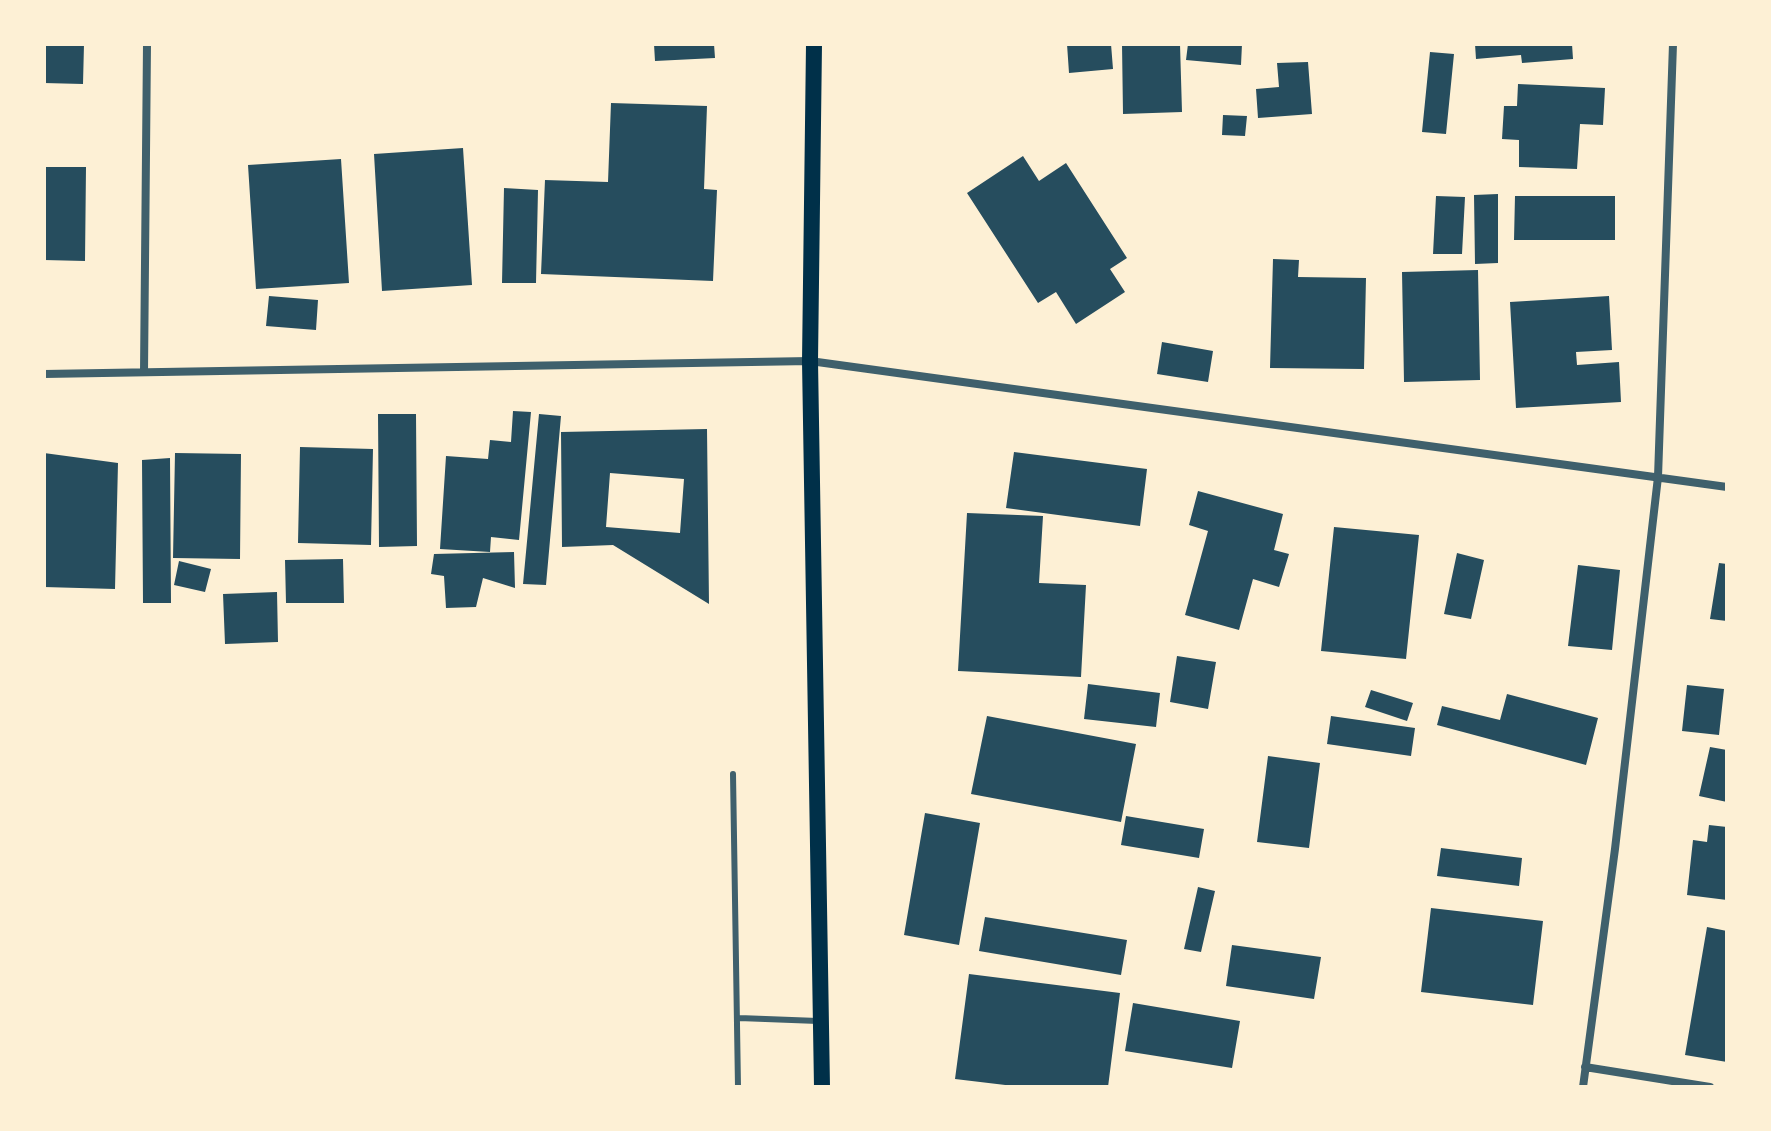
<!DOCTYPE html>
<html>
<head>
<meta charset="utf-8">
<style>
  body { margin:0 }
  #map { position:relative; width:1771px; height:1131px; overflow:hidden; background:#fdf0d5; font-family:"DejaVu Sans",sans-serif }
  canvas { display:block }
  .frame { position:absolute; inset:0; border:46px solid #fdf0d5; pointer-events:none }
</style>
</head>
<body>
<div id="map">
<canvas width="1771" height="1131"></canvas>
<div class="frame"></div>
</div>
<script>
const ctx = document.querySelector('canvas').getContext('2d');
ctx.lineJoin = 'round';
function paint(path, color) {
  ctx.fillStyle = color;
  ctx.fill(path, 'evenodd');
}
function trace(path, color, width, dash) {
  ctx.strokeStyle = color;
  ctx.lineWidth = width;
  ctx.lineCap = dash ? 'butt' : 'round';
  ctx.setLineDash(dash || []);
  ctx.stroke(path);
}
paint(new Path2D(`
  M44 44H84L83 84 44 83Z
  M654 44H714L715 58 655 61Z
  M1067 44H1111L1113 69 1069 73Z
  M1122 44H1180L1182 112 1123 114Z
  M1188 44H1242L1241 65 1186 60Z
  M1475 44H1572L1573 59 1522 63 1521 55 1476 59Z
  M1430 52 1454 54 1446 134 1422 132Z
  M1308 62 1312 114 1258 118 1256 89 1279 87 1277 63Z
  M1518 84 1605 88 1603 125 1580 124 1577 169 1519 167V140L1502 139 1504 106H1517Z
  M611 103 707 106 704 189 717 190 713 281 541 274 545 180 608 182Z
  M1223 115 1247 116 1245 136 1222 135Z
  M463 148 472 285 382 291 374 154Z
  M1023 156 1039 181 1066 163 1127 258 1110 269 1125 292 1076 324 1056 292 1038 303 967 193Z
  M341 159 349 283 256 289 248 165Z
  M44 167H86L85 261 44 260Z
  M504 188 538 190 536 283H502Z
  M1498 194V263L1475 264 1474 195Z
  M1436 196 1465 197 1462 254H1433Z
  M1515 196H1615V240H1514Z
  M1273 259 1299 260 1298 277 1366 278 1364 369 1270 368Z
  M1478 270 1480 380 1404 382 1402 272Z
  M269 296 318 300 316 330 266 326Z
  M1609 296 1612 350 1576 352 1577 365 1619 362 1621 402 1516 408 1510 302Z
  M1162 342 1213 351 1208 382 1157 374Z
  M513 411 531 412 519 540 491 537 490 552 440 549 446 456 488 459 490 440 511 442Z
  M378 414H416L417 546 379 547Z
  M539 414 561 416 546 585 523 584Z
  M707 429 709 604 613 545 562 547 561 432ZM610 473 684 479 680 533 606 527Z
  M300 447 373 449 371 545 298 543Z
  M1014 452 1147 469 1140 526 1006 508Z
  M44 453 118 463 115 589 44 587Z
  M175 453 241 454 240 559 173 558Z
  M170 458 171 603H143L142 460Z
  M1198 491 1283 514 1274 550 1289 554 1279 587 1253 579 1239 630 1185 615 1208 531 1189 525Z
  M967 513 1043 516 1039 583 1086 585 1081 677 958 671Z
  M1334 527 1419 535 1406 659 1321 651Z
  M514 552 515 588 483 578 476 607 446 608 444 576 431 574 434 554Z
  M1457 553 1484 560 1471 619 1444 614Z
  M343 559 344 603H286L285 560Z
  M179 561 211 569 205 592 174 585Z
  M1719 563 1727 564V621L1710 619Z
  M1578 565 1620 570 1612 650 1568 646Z
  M277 592 278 642 225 644 223 594Z
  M1177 656 1216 662 1208 709 1170 702Z
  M1088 684 1160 693 1156 727 1084 719Z
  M1687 685 1724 689 1719 735 1682 731Z
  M1371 690 1413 703 1407 721 1365 707Z
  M1507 694 1598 718 1586 765 1437 725 1442 706 1500 720Z
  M987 716 1136 744 1121 822 971 794Z
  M1331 716 1415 728 1411 756 1327 744Z
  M1710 747 1727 750V802L1699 796Z
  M1268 756 1320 763 1309 848 1257 842Z
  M925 813 980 823 959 945 904 935Z
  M1126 816 1204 829 1199 858 1121 845Z
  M1709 825 1727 827V900L1687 895 1693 840 1707 842Z
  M1441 848 1522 858 1519 886 1437 876Z
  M1198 887 1215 891 1201 952 1184 949Z
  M1431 908 1543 921 1533 1005 1421 992Z
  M985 917 1127 940 1121 975 979 951Z
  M1707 927 1727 931V1062L1685 1055Z
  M1232 945 1321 957 1314 999 1226 986Z
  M969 974 1120 993 1108 1087H1022L955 1079Z
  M1133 1003 1240 1021 1232 1068 1125 1051Z`), '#264d5e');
trace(new Path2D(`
  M733 774 738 1087
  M739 1018 818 1021`), '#3f606c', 6);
trace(new Path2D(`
  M144 372 147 44
  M44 374 810 361 1727 487
  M1585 1067 1710 1087
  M1583 1087 1615 849 1658 477 1673 44`), '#3f606c', 8);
trace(new Path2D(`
  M814 44 810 361 822 1087`), '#003049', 16);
</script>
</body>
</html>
